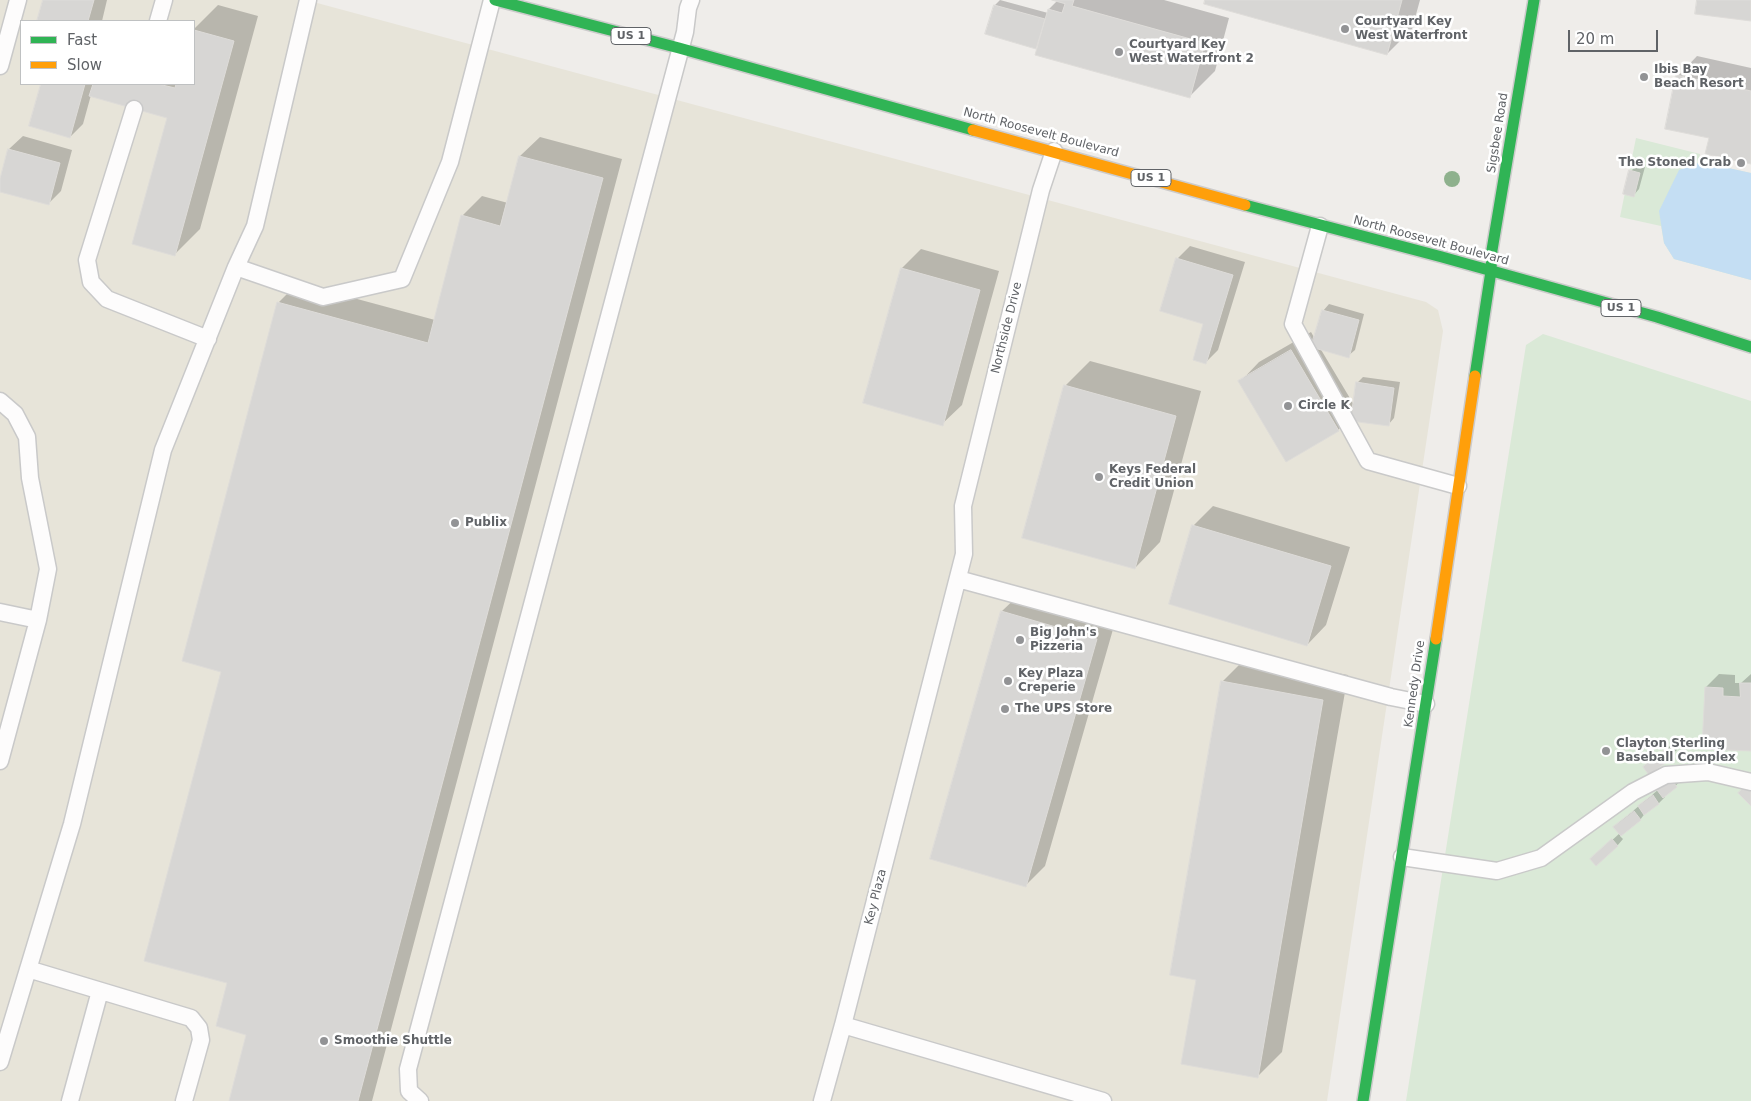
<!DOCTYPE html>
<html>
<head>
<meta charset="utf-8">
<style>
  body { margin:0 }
  #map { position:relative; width:1751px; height:1101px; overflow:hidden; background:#efedea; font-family:"DejaVu Sans",sans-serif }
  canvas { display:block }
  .legend { position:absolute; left:20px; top:20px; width:175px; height:65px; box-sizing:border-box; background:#fff; border:1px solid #bfc1c2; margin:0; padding:6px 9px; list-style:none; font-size:15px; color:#606367 }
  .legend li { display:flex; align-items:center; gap:10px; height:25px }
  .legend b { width:25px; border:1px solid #bfc1c2 }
  .scale { position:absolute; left:1568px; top:30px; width:90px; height:22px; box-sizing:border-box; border:2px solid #606367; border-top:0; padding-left:6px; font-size:15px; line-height:18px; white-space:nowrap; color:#606367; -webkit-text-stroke:4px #fff; paint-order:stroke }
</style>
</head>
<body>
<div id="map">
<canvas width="1751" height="1101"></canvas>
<ul class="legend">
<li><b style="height:6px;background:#30b455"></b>Fast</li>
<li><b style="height:6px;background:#ff9f0a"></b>Slow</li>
</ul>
<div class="scale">20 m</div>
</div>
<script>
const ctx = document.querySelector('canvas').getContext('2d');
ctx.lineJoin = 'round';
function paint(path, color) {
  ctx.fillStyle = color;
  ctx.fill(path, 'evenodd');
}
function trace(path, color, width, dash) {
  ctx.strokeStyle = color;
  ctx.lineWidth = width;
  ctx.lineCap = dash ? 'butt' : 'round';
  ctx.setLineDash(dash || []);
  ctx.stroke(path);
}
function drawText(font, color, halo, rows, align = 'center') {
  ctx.font = font + ' "DejaVu Sans",sans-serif';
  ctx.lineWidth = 5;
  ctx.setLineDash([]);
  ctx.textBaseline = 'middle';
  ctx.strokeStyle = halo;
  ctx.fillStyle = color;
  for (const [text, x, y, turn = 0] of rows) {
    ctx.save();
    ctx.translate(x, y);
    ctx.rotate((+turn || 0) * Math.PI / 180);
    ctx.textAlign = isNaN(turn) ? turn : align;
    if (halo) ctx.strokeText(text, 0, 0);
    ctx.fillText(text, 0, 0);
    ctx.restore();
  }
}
paint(new Path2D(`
  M0 0H306L1426 302 1438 310 1443 331 1327 1101H0ZM21 21H194V84H21Z`), '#e7e4d9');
paint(new Path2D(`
  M1636 138 1700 154 1699 163 1701 162 1751 173V280L1674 259 1664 243 1661 226 1620 217Z
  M1543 334 1751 401V1101H1406L1526 345Z`), '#dae9d7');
paint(new Path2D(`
  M1701 162 1751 173V280L1674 259 1664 243 1659 211 1679 170Z`), '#c4def3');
paint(new Path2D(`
  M44 0H107L102 21H38Z
  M1000 0 1048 13 1049 9 1058 0H1056H1164L1229 18 1215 71 1189 97 1039 45 1036 47 995 5Z
  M1206 0H1420L1412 29 1387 54Z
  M218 5 258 16 200 229 175 254 168 117 91 95 83 124 70 137 31 125 43 84H194V29Z
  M1697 56 1751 68V163L1710 137 1678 76Z
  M23 136 72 150 61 191 48 204 0 191V183L9 149Z
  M540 137 622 159 372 1101H230L248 1034 228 983 223 671 278 303 298 283 435 320 463 215 482 196 508 203 520 156Z
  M1637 165 1645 167 1639 189 1633 196 1631 171Z
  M1190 246 1245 262 1218 350 1205 363V323L1177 259Z
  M921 249 999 271 962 405 942 424 865 402 902 268Z
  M1329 304 1364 314 1355 350 1348 356 1320 348 1354 405 1357 383 1363 377 1400 382 1394 418 1388 425 1353 415 1338 430 1240 382 1259 362 1311 332 1315 339 1323 311Z
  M1090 361 1201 391 1160 542 1135 568 1065 386Z
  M1213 506 1350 547 1326 625 1307 645 1170 604 1194 525Z
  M1022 592 1116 619 1045 866 1025 886 1002 611Z
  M1247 657 1348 675 1282 1052 1257 1077 1197 979 1222 682Z
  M1719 674 1735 675V683H1741L1751 674V749L1706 687Z
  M1672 744 1677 750 1649 773 1644 767Z
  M1683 779 1664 796 1665 797 1659 803 1646 812 1640 820 1620 836 1623 839 1617 846 1598 853 1620 833 1615 827 1621 821 1665 784Z`), '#0003');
const building = new Path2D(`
  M43 0H94L88 21H37Z
  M1052 0H1074L1072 6 1205 43 1190 98 1035 55 1048 9 1062 13 1065 4Z
  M1205 0H1402L1387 55 1204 4Z
  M1697 0H1751V21L1695 14Z
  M994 5 1045 19 1036 49 985 34Z
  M194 30 234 41 175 256 132 244 167 118 89 96 93 84H158L175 88 176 84H194Z
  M1676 75 1751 91V164L1705 154 1709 138 1665 129Z
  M41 84H85L70 138 29 126Z
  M8 149 60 163 49 205 0 192V179Z
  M519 156 603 178 358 1101H229L246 1035 216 1026 227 983 144 961 221 672 182 661 277 302 428 343 461 215 500 226Z
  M1629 170 1640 173 1634 197 1623 194Z
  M1176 258 1233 275 1206 364 1193 360 1203 324 1160 311Z
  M901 268 980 290 943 426 863 403Z
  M1322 310 1359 320 1349 358 1311 347Z
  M1291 350 1339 431 1286 462 1238 381Z
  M1356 382 1394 388 1389 426 1351 421Z
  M1064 385 1176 416 1135 569 1022 538Z
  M1192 525 1331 566 1307 646 1169 604Z
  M1001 611 1097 639 1026 887 930 859Z
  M1221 681 1323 700 1258 1078 1181 1064 1196 980 1170 975Z
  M1740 683H1751V751L1702 749 1705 687 1723 688V696L1740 697Z
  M1666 749 1672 758 1649 775 1643 767Z
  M1671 779 1677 787 1663 798 1657 790Z
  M1748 784 1751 788V806L1738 793Z
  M1653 795 1659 804 1644 815 1638 806Z
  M1634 811 1641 820 1621 836 1613 827Z
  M1612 839 1618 846 1596 866 1590 859Z`);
paint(building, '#d7d6d4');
trace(building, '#dedcd9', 1);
const lane = new Path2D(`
  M158 21 164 0
  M0 66 18 0
  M134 109 87 260 91 282 107 299 208 339
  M1054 151 1041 190 963 506 964 554 843 1025 1103 1101
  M1320 226 1293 324 1368 461 1458 486
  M236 267 323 297 402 279 450 162 492 0
  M0 401 15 414 27 437 30 478 48 569 38 620 0 761
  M958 579 1391 697 1426 704
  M0 612 38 620
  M1402 857 1497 871 1541 858 1633 792 1666 775 1708 772 1751 782
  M28 969 191 1018 199 1028 201 1040 184 1101
  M0 1062 72 824 163 450 236 267 255 226 308 0
  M70 1101 100 991
  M420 1101 409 1091 408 1069 685 32 688 8 691 0
  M822 1101 843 1025`);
const fast = new Path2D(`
  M495 0 679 48 973 130
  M1245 205 1442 257 1657 317 1751 347
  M1475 376 1491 271 1492 250 1534 0
  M1363 1101 1436 639`);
const slow = new Path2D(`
  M973 130 1245 205
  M1436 639 1475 376`);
trace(lane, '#c9c9c9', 19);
trace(fast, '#cccbcb', 14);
trace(slow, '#cccbcb', 14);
trace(lane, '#fdfcfc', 16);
trace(fast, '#30b455', 11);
trace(slow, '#ff9f0a', 11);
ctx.fillStyle = '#8eb18d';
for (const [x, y] of [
  [1452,179]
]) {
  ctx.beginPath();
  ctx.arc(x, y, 8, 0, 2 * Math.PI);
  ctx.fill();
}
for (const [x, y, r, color] of [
  [1345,29,5,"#929395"],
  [1119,52,5,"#929395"],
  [1644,77,5,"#929395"],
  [1741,163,5,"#929395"],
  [1288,406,5,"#929395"],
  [1099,477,5,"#929395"],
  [455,523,5,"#929395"],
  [1020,640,5,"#929395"],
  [1008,681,5,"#929395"],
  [1005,709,5,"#929395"],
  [1606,751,5,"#929395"],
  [324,1041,5,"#929395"]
]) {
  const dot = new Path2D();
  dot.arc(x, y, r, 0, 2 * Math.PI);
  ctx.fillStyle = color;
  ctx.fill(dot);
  trace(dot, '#fff', 2);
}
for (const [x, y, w] of [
  [631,36,40],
  [1151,178,40],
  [1621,308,40]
]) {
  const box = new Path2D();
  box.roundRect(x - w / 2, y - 8.5, w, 17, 4);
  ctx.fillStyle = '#fff';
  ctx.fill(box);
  trace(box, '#606367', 1);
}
drawText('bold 11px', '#606367', null, [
  ["US 1",631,36],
  ["US 1",1151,178],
  ["US 1",1621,308]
]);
drawText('bold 12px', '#606367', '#fff', [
  ["Courtyard Key",1355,22],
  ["West Waterfront",1355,36],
  ["Courtyard Key",1129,45],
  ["West Waterfront 2",1129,59],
  ["Ibis Bay",1654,70],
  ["Beach Resort",1654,84],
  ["The Stoned Crab",1731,163,"right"],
  ["Circle K",1298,406],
  ["Keys Federal",1109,470],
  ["Credit Union",1109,484],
  ["Publix",465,523],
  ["Big John's",1030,633],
  ["Pizzeria",1030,647],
  ["Key Plaza",1018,674],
  ["Creperie",1018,688],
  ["The UPS Store",1015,709],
  ["Clayton Sterling",1616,744],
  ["Baseball Complex",1616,758],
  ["Smoothie Shuttle",334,1041]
], 'left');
drawText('12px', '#606367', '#fff', [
  ["North Roosevelt Boulevard",1041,133,15],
  ["Sigsbee Road",1498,133,-81],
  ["North Roosevelt Boulevard",1431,241,15],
  ["Northside Drive",1007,328,-76],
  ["Kennedy Drive",1415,684,-82],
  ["Key Plaza",876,897,-76]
]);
</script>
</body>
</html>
